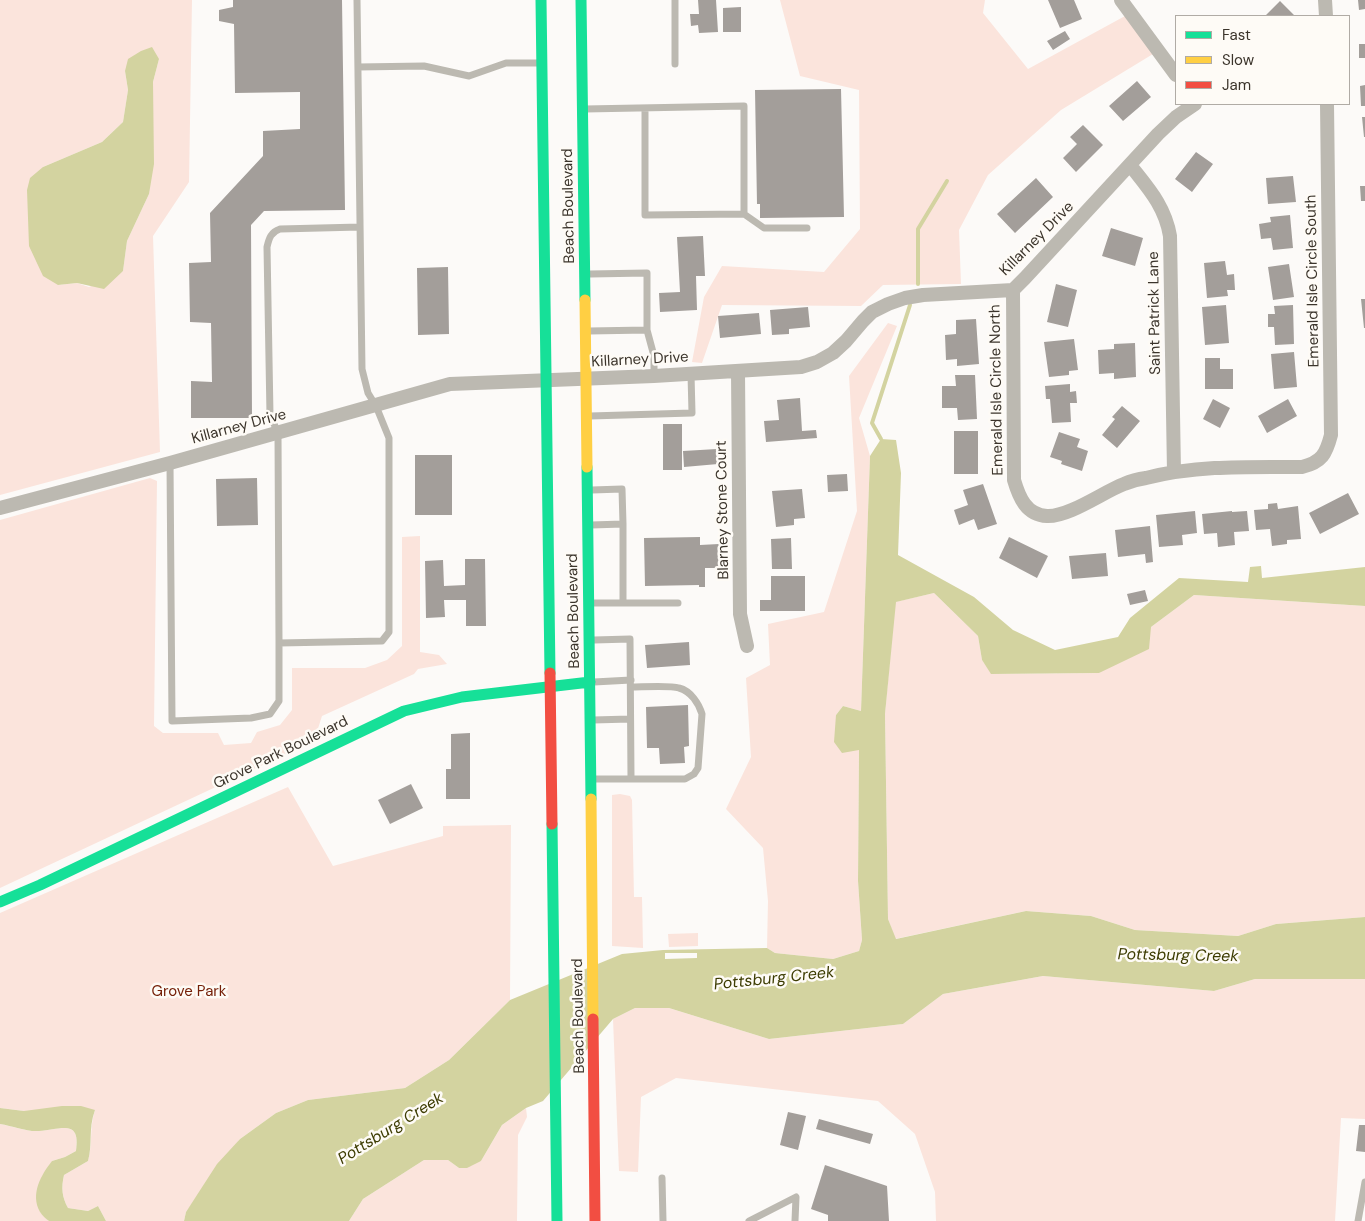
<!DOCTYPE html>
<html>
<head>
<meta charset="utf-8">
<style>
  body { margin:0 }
  #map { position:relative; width:1365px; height:1221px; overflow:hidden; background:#fcfaf8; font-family:"DM Sans",sans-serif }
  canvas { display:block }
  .legend { position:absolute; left:1175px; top:15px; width:175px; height:90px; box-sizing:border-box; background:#fefbf6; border:1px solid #b0aba5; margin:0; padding:6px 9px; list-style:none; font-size:15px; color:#3b342b }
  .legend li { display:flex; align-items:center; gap:10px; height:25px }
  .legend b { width:25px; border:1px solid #b0aba5 }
</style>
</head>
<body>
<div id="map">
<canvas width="1365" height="1221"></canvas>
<ul class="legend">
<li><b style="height:6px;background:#16e098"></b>Fast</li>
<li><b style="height:6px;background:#ffcf43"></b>Slow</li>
<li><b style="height:6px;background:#f24e42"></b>Jam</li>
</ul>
</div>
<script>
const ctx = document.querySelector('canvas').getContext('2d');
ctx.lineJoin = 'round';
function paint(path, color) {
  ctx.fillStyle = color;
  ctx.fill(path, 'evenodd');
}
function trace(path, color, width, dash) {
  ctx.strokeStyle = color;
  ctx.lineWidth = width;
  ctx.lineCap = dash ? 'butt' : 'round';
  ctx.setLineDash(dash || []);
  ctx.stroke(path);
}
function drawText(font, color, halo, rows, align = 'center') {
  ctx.font = font + ' "DM Sans",sans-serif';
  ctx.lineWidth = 5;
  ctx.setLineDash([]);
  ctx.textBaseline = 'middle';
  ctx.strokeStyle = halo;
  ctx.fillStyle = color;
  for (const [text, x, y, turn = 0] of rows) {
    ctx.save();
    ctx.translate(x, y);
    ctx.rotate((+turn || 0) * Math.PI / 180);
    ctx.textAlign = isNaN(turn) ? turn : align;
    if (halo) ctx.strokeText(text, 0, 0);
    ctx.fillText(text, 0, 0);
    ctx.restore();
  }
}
paint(new Path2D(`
  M0 0H192L189 182 153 236 160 452 0 495ZM159 59 153 82 149 194 127 241 123 271 89 287 77 283 58 285 43 167 102 142 123 122 128 90 125 71Z
  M780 0H985L983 13 1028 69 1125 16 1153 54 1061 110 988 175 959 230 961 284 883 285 861 306 722 305 702 363 692 362 704 297 722 266 824 272 860 229 859 90 800 76Z
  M888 323 897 326 859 418 870 456 861 711 843 706 836 715 859 749 858 881 862 940 859 951 833 959 775 953 767 948 768 901 763 848 726 809 751 757 746 678 770 665 768 624 824 612 857 511 849 376Z
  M150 478 157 481 154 726 163 733H218L224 745 251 743 257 732 280 725 292 710V668H365L387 660 402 646V537L420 536V652L439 655 447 664 418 669 414 674 322 716 314 741 0 888V520Z
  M934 593 978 636 982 660 992 674 1099 673 1151 627 1194 595 1365 606V917L1276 924 1238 936 1135 930 1091 916 1026 911 895 939 888 919 885 714 895 602Z
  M288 787 333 866 443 836V826L511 825 510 1000 449 1060 405 1088 308 1100 276 1113 240 1139 186 1212 184 1221H106L98 1206 88 1211 68 1208C62 1197 61 1188 64 1175L88 1161C93 1143 89 1129 95 1110L24 1111 0 1108V913Z
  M620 794 630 796 632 800 634 897H642L643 948 612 946V795Z
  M698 933V946L669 947 668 934Z
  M1043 976 1214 991 1255 979H1365V1119L1341 1118 1335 1221H936L935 1192 915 1134 878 1101 676 1078 641 1097 638 1172 619 1171 613 1019 635 1008H669L769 1039 903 1024 943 994Z
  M526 1108 527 1117 518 1135 517 1221H349L363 1199 424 1160H448L459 1168 481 1161 502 1125Z
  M0 1124C12 1126 27 1132 39 1131 60 1130 81 1118 76 1151L65 1157 52 1161 40 1212 49 1221H0Z`), '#fbe4dc');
paint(new Path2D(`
  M152 47 159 59 153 82 154 164 149 194 127 241 123 271 104 289 77 283 58 285 43 276 29 246 27 190 30 178 43 167 102 142 123 122 128 90 125 71 128 59 141 51Z
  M881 439 896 440 901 473 898 555 974 597 1013 630 1055 650 1118 637 1130 618 1179 578 1248 582 1250 567 1261 566 1262 578 1365 567V606L1194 595 1151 627 1149 649 1099 673 991 674 982 660 978 636 934 593 896 602 885 714 888 919 896 939 1026 911 1091 916 1135 930 1238 936 1276 924 1365 917V979H1255L1214 991 1043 976 943 994 903 1024 769 1039 669 1008H635L613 1019 543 1101 526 1108 502 1125 481 1161 467 1168H459L448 1160H424L363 1199 349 1221H184L186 1212 217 1164 240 1139 276 1113 308 1100 405 1088 449 1060 510 1000 622 954 663 950 767 948 775 953 833 959 859 951 862 940 858 881 859 750 842 753 834 742 836 715 843 706 861 711 870 456Z
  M62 1106H81L95 1110C88 1129 93 1143 88 1161L64 1175C61 1188 62 1197 68 1208L88 1211 98 1206 106 1221H49C46 1219 42 1215 40 1212 30 1194 41 1175 52 1161L65 1157 76 1151C81 1118 60 1130 39 1131 27 1132 13 1126 0 1124V1108L24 1111Z`), '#d3d3a0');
paint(new Path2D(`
  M665 953H697V958L665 959Z`), '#fcfaf8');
trace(new Path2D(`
  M918 284V229L947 181
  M881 439 872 423 910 305`), '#d3d3a0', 4);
paint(new Path2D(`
  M233 0H342L345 210 264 211 251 225 252 418H191V381L212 382 211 323 190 322 189 263 211 262 210 213 263 156V131L300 129V92L235 93 234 24 219 21V10L233 7Z
  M698 0H716L718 32 699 33 698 25 691 26 690 14H699Z
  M1048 0H1074L1082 19 1060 28Z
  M1358 0H1365V9L1359 10Z
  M1280 1 1295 16H1265Z
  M741 7V32H723V8Z
  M1065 31 1070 39 1053 50 1047 41Z
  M1359 44H1365V58H1359Z
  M1137 81 1151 97 1123 121 1109 106Z
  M1365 85V106H1361L1360 86Z
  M841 89 844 217 760 218V204H757L755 90Z
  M1362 117H1365V137H1364Z
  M1083 125 1103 145 1076 172 1063 158 1077 144 1070 137Z
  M1196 152 1213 164 1192 192 1175 179Z
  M1293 176 1296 202 1268 204 1266 178Z
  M1036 178 1053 197 1015 233 997 214Z
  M1360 186H1365V201H1361Z
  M1290 215 1293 248 1273 250 1271 238 1261 239 1259 224 1271 222 1270 217Z
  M1111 228 1143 238 1135 266 1102 256Z
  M703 236 705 276H696L697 310 660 312 659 293 680 292 677 237Z
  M1225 261 1227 275 1234 274 1235 290H1227L1228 296 1207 298 1204 263Z
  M1289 264 1294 297 1273 300 1268 267Z
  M448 267 449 334 418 335 417 268Z
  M1056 284 1077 290 1068 327 1047 322Z
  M1361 299H1365V328H1364Z
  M1226 305 1229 343 1205 345 1202 307Z
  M1293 305 1294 344 1275 345 1274 327H1268V314H1275L1274 306Z
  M808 307 810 327 789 329V334L772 335 770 310Z
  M759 313 761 334 720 338 718 316Z
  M976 319 979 364 957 366V359L946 360 945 335 956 334V320Z
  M1074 339 1078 370 1069 371V375L1049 377 1044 342Z
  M1135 343 1136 377 1114 379V373L1099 374 1098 350 1114 349V344Z
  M1294 352 1297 387 1274 389 1271 354Z
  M1205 358H1220V369H1233V389H1205Z
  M955 375H975L977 419 958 420 957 408H942V386H956Z
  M1070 384V392L1076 391 1077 403H1070L1071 422 1052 423 1050 399H1046L1045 386Z
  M800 398 802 431 816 430 817 438 766 442 764 421 779 420 777 400Z
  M1213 399 1230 408 1220 428 1203 419Z
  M1288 399 1297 416 1267 433 1258 416Z
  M1122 406 1140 421 1117 448 1102 435 1115 419 1112 417Z
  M663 424H682V470H663Z
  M954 431H978V474H954Z
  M1059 432 1080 439 1077 447 1088 451 1082 471 1061 464 1062 461 1050 457Z
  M717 449 718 464 684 467 683 451Z
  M415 455H452V515H415Z
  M847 474 848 491 828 492 827 475Z
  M257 478 258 525 217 526 216 479Z
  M983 484 997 524 978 530 974 519 959 525 954 510 968 505 963 490Z
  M802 489 805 518 794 519V525L776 527 772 491Z
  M1348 493 1359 514 1320 534 1309 513Z
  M1277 503 1278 509 1298 506 1301 539 1287 540V544L1272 546 1270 529 1256 530 1254 510 1268 509V504Z
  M1195 511 1197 533 1182 535 1183 545 1159 547 1156 515Z
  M1232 511V512L1247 511 1249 531 1234 532 1235 545 1218 547 1217 533 1204 534 1202 514Z
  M1150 526 1153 562 1146 563 1145 554 1118 557 1115 530Z
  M700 537V545L719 544V568H705V587H699V585L645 586 644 538Z
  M1009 537 1048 556 1037 578 999 558Z
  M791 538 792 569H772L771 539Z
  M1106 553 1108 576 1072 579 1069 556Z
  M465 559H485L486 626H466V600H444L445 617 426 618 425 561 443 560 444 586 465 585Z
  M771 576H805V611H760V600H771Z
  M1145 590 1148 601 1130 605 1127 594Z
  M689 642 690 665 647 668 645 645Z
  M688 705 689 746 684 747 685 763 660 764 659 748H647L646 707Z
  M470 733V799H446V769H451V734Z
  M411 784 423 808 390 824 378 800Z
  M788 1112 806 1116 798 1150 780 1145Z
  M819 1119 873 1134 870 1144 816 1129Z
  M1359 1125H1365V1152L1356 1151Z
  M825 1165 887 1186 889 1221H828V1215L811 1209Z`), '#a39e9a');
trace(new Path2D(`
  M675 0V64
  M358 67 424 66 469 76 506 63H539
  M645 108V215L744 214
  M585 109 744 106V214L764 228H807
  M647 330 654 356V376
  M589 331 647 330V273L590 274
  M590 416 692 413 691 374
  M170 463 172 721 251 718 270 714 279 701V643L382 641 389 632V438L376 406 368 393 362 369 357 0
  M591 525 623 524 622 489 592 490
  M592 603H623V524
  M623 603H678
  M594 640 630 639 631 778
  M279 643 278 433 270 415 267 247C269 238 271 232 280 229L360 227
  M594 682 631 680
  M593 720 630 719
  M594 779H685L694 774 698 768 702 714C699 704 691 691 679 688 670 685 642 687 631 687
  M662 1178 663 1221
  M749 1221 796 1197 795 1221
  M1358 1221 1365 1182`), '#bcb9b1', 7);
trace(new Path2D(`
  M1121 0 1176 75
  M1325 0 1326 16
  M1130 165C1148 188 1165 206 1170 236L1174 472
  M1013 290 1014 480C1019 497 1026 515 1047 516 1069 517 1103 492 1124 484 1131 481 1139 479 1146 478 1198 465 1249 467 1302 467 1322 462 1326 454 1331 435L1327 104
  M738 372 740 614 747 646
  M0 508 170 463 450 384 654 376 801 367 817 362 833 353 846 341 863 321 872 312 888 304 905 298 923 295 1013 290 1025 278 1158 134 1176 117 1195 104`), '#bcb9b1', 14);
trace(new Path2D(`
  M541 0 550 673
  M581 0 585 300
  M587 467 591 799
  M552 824 557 1221
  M0 902 40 885 404 711 462 697 590 682`), '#16e098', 11);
trace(new Path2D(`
  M585 300 587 467
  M591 799 593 1019`), '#ffcf43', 11);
trace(new Path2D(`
  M550 673 552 824
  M593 1019 595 1221`), '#f24e42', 11);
drawText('15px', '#3b342b', '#fefbf6', [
  ["Beach Boulevard",569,206,-91],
  ["Killarney Drive",1037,239,-45],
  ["Emerald Isle Circle South",1313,281,-91],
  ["Saint Patrick Lane",1155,313,-91],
  ["Killarney Drive",640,360,-3],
  ["Emerald Isle Circle North",997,390,-91],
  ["Killarney Drive",239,427,-15],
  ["Blarney Stone Court",723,510,-91],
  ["Beach Boulevard",574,611,-91],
  ["Grove Park Boulevard",281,753,-26],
  ["Beach Boulevard",579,1016,-91]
]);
drawText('15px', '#762109', '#fefbf6', [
  ["Grove Park",189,992]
]);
drawText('italic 16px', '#3d3c02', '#fefbf6', [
  ["Pottsburg Creek",1178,956,1],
  ["Pottsburg Creek",774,979,-6],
  ["Pottsburg Creek",391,1129,-32]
]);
</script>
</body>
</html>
